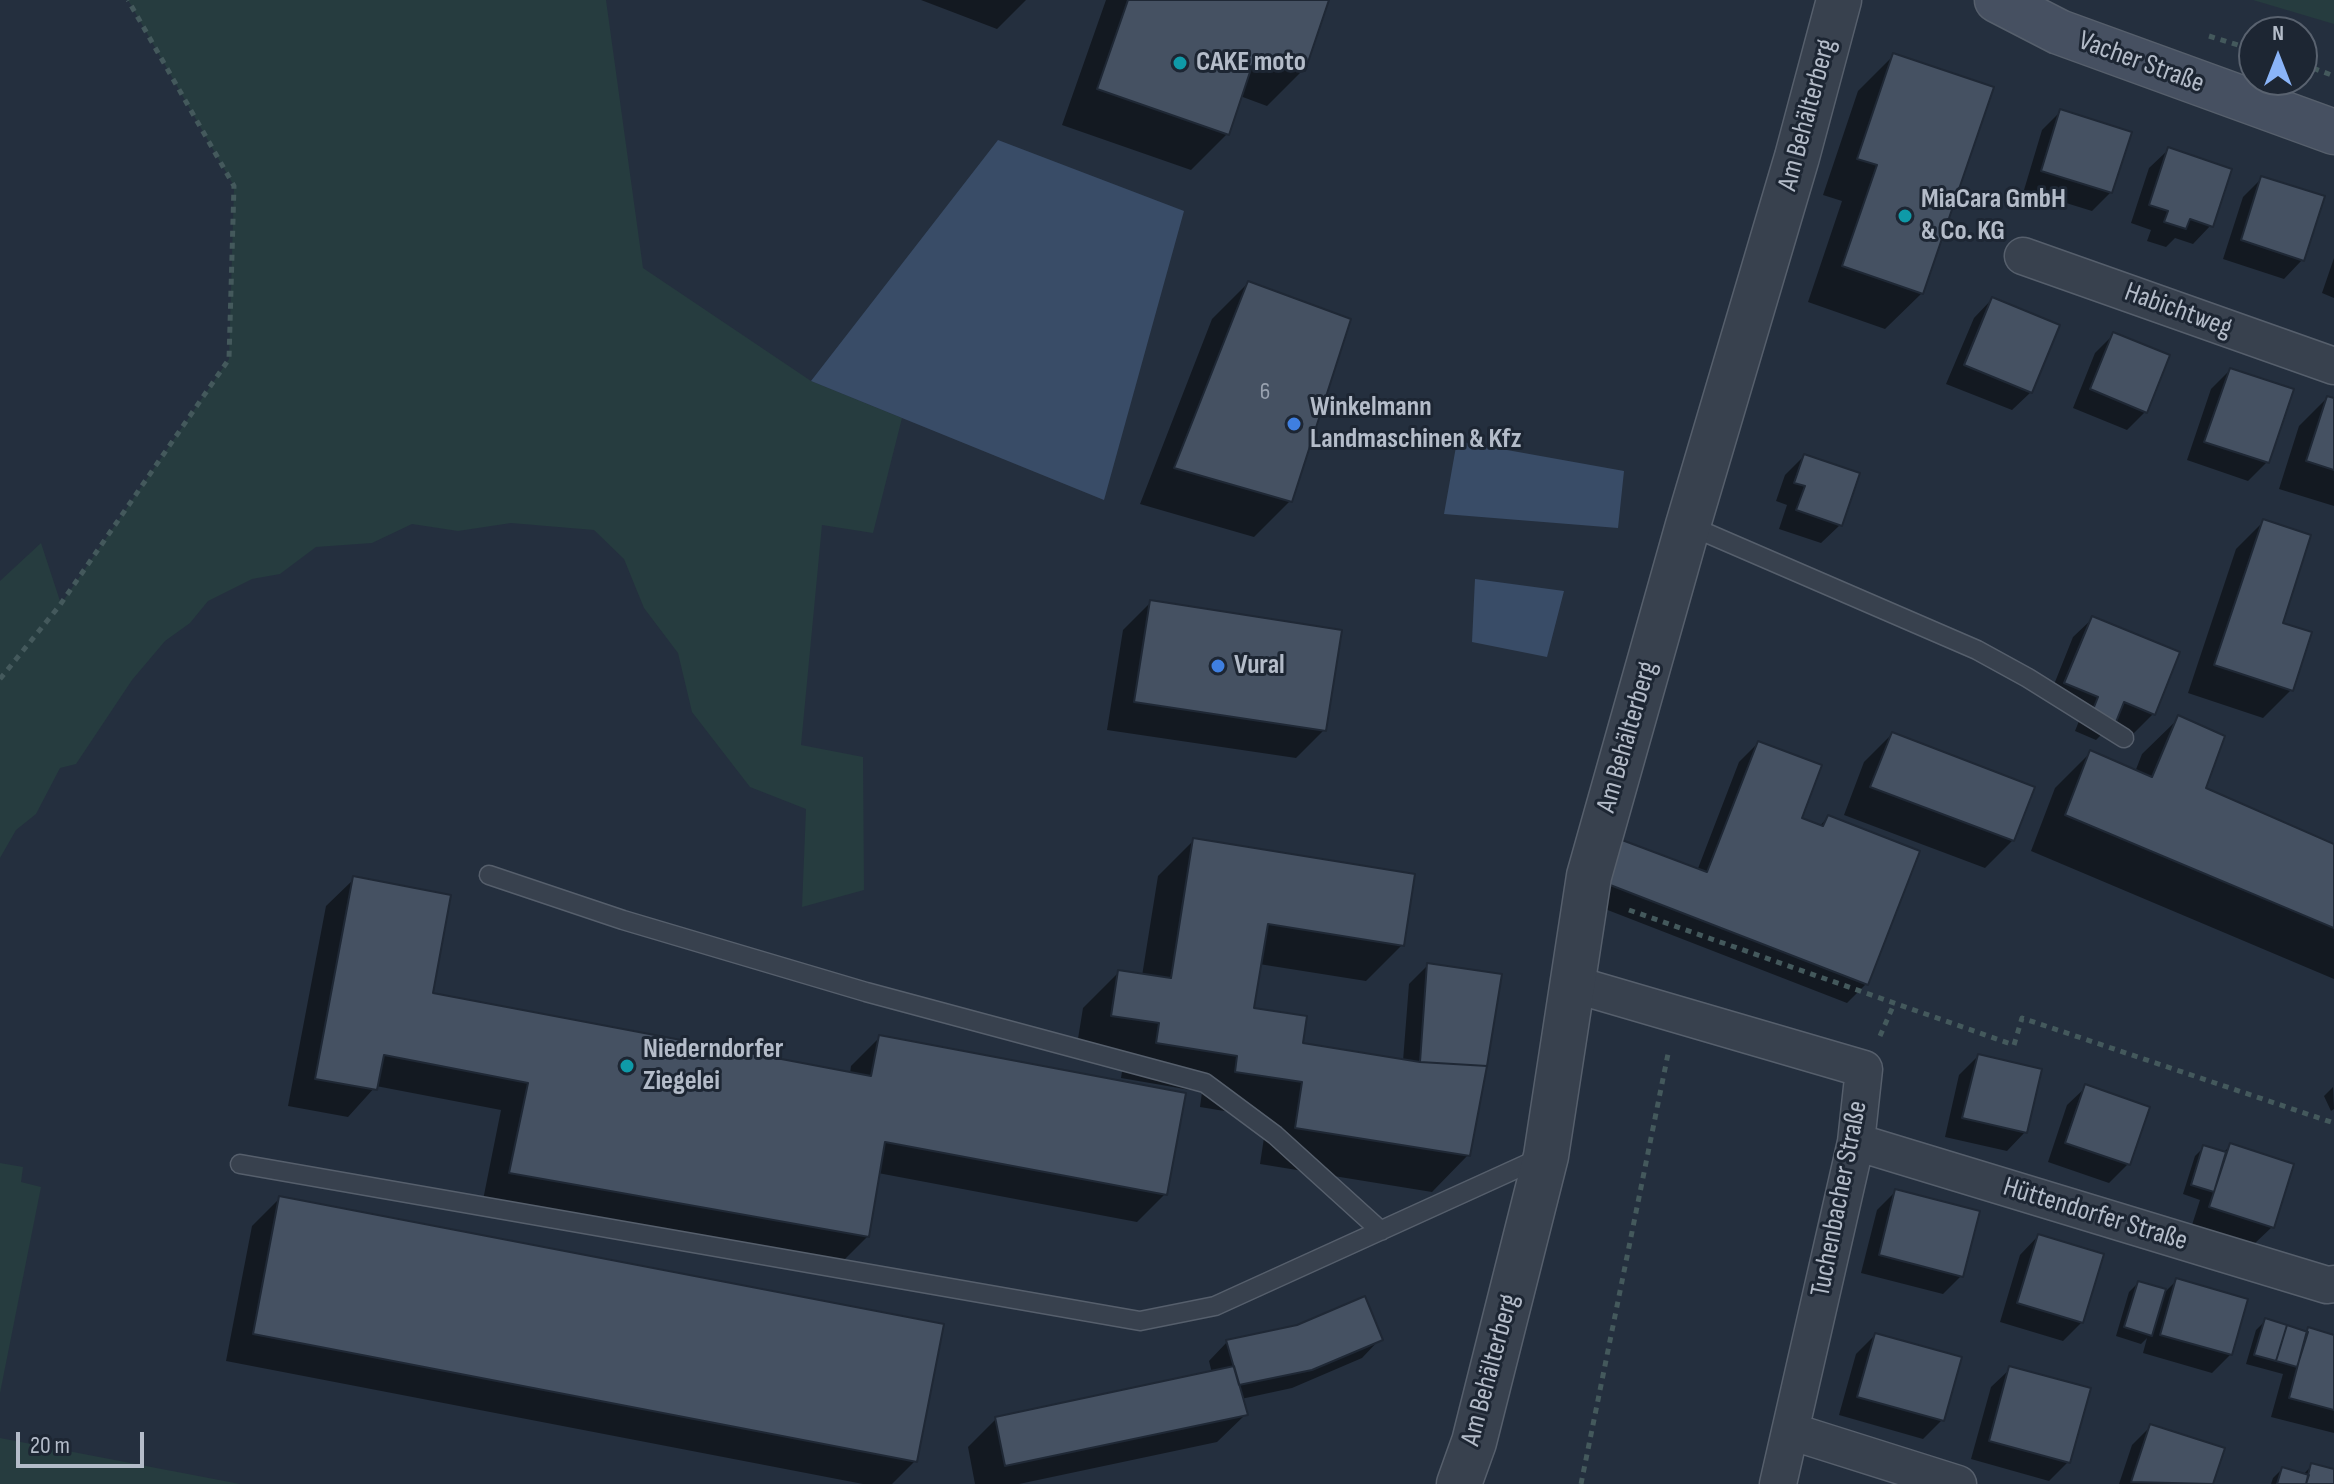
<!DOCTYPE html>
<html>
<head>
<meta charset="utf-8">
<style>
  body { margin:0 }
  #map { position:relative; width:2334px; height:1484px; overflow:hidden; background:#242f3e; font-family:"Sofia Sans Condensed",sans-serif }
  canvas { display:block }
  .north { position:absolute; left:2238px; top:16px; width:80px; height:80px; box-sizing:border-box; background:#1d2633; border:2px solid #59626f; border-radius:50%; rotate:0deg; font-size:22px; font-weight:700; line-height:32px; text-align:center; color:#b4bcc9 }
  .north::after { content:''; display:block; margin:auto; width:28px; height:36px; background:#8ab4f8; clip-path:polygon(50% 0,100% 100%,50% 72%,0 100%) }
  .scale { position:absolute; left:16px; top:1432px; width:128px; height:36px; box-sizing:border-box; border:4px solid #b4bcc9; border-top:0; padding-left:10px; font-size:24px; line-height:28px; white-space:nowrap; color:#b4bcc9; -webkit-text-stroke:6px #1d2633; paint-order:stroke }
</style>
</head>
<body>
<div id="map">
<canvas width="2334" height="1484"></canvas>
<div class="north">N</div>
<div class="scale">20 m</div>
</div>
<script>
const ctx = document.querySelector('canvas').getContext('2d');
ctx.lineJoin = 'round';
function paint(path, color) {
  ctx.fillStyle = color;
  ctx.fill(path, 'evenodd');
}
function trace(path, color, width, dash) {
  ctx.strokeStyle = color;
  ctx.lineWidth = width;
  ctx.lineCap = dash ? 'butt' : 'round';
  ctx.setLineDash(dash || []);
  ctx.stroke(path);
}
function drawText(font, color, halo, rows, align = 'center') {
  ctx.font = font + ' "Sofia Sans Condensed",sans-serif';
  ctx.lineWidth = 6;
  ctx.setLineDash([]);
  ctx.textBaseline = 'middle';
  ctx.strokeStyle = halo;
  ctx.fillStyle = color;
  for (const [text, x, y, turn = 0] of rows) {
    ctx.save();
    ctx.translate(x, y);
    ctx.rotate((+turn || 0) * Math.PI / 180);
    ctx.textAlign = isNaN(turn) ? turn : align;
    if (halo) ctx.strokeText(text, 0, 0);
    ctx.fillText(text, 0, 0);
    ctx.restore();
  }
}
paint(new Path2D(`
  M128 0H606L643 268 811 381 902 418 873 533 822 525 801 745 863 757 864 890 802 907 806 809 750 787 692 712 678 653 644 608 624 559 594 530 511 523 458 531 412 524 372 543 316 547 280 574 252 579 208 601 190 623 165 641 132 680 76 764 60 768 36 814 16 830 0 858V581L41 543 61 604 229 359 234 186Z
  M2253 0H2334V24Z
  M0 1163 23 1167 21 1182 41 1187 0 1393Z
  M0 1438 240 1484H0Z`), '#263c3f');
paint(new Path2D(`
  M998 140 1184 211 1104 500 811 381Z
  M1457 441 1624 471 1618 528 1444 514Z
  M1475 579 1564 591 1547 657 1472 642Z`), '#394c67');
paint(new Path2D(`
  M921 0H1026L997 29Z
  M1106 0H1327L1303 70 1267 106 1240 96 1227 134 1191 170 1062 125Z
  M1894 55 1922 293 1885 329 1808 302 1842 201 1823 195 1858 91Z
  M2061 111 2111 192 2092 211 2024 190 2042 130Z
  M2168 150 2211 225 2193 244 2175 238 2166 247 2147 241 2151 230 2131 223 2149 168Z
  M2262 178 2302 260 2284 279 2223 259 2243 197Z
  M2334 258V298L2322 293Z
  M1248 283 1290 501 1254 537 1140 504 1212 319Z
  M1992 299 2031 392 2012 410 1946 384 1974 318Z
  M2114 334 2146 411 2127 430 2073 408 2095 353Z
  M2230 370 2291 390 2267 462 2248 481 2187 460 2211 389Z
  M2327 398 2334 400V506L2279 489 2299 426Z
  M1804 456 1840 525 1821 543 1779 529 1787 505 1776 501 1785 475Z
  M2264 521 2291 690 2263 718 2188 693 2236 549Z
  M1151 602 1324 730 1296 758 1107 730 1123 630Z
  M2092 619 2153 714 2134 733 2112 724 2096 740 2075 731 2081 716 2047 702 2073 637Z
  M2179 718 2203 789 2334 846V979L2031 851 2055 788 2091 752 2135 772 2142 754Z
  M1892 734 2013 840 1985 868 1844 815 1864 762Z
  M1758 743 1799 819 1819 827 1828 817 1866 984 1847 1003 1587 902 1622 842 1697 871 1739 762Z
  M1194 840 1402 945 1366 981 1259 964 1252 1010 1301 1044 1403 1061 1409 984 1428 965 1468 1155 1432 1192 1260 1164 1267 1118 1200 1107 1202 1092 1121 1078 1124 1059 1076 1051 1083 1008 1119 972 1142 976 1158 876Z
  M354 879 431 995 850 1074 851 1066 879 1038 1165 1194 1137 1222 878 1173 868 1236 840 1264 483 1200 501 1110 376 1086 348 1117 288 1106 326 906Z
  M1978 1056 2025 1132 2007 1151 1945 1137 1959 1075Z
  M2086 1087 2128 1164 2109 1183 2048 1162 2067 1105Z
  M2333 1087 2334 1109 2331 1111 2324 1096Z
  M2231 1145 2272 1227 2253 1245 2192 1225 2200 1200 2183 1194 2195 1156 2204 1147 2223 1153Z
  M1896 1191 1961 1276 1943 1294 1861 1273 1877 1210Z
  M280 1198 915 1461 892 1484H863L226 1361 252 1226Z
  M2038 1236 2082 1322 2063 1341 2000 1322 2020 1255Z
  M2177 1280 2231 1354 2212 1373 2143 1353 2147 1338 2141 1344 2116 1336 2129 1292 2138 1283 2166 1291Z
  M2265 1321 2305 1333 2308 1330 2334 1336V1433L2271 1417 2283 1374 2246 1364 2256 1330Z
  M1875 1335 1942 1420 1923 1439 1839 1415 1856 1354Z
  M1380 1339 1362 1358 1292 1388 1241 1399 1245 1415 1217 1442 1019 1484H975L968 1447 996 1419 1212 1373 1209 1361 1227 1342Z
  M2010 1369 2068 1462 2049 1481 1971 1459 1991 1387Z
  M2151 1426 2222 1449 2211 1484H2119L2132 1445Z
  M2312 1465 2334 1471V1484H2271L2273 1478 2282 1469 2303 1475Z`), '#0007');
const building = new Path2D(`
  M1128 0H1329L1305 71 1256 54 1229 135 1097 89Z
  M1893 53 1994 87 1923 294 1842 266 1877 165 1857 159Z
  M2060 109 2132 132 2112 193 2041 171Z
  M2168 147 2232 169 2213 227 2190 219 2186 229 2164 222 2168 211 2149 205Z
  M2261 176 2325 196 2304 261 2241 240Z
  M1248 281 1351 319 1292 502 1174 468Z
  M1992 297 2060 325 2032 393 1964 365Z
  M2113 332 2170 355 2147 413 2090 389Z
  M2230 368 2294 389 2269 463 2204 442Z
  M2327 396 2334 398V470L2306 461Z
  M1804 454 1860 473 1842 526 1796 510 1805 486 1794 483Z
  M2263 519 2311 535 2283 623 2312 632 2293 691 2214 665Z
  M1150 600 1342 630 1326 731 1134 702Z
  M2092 616 2180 652 2155 715 2124 702 2116 722 2092 712 2098 697 2064 683Z
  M2178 715 2225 736 2206 788 2334 844V928L2065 815 2090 750 2152 777Z
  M1892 732 2035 787 2014 841 1870 787Z
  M1758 741 1822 765 1802 818 1823 826 1828 815 1920 851 1868 985 1605 883 1622 840 1707 872Z
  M1193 838 1415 874 1404 946 1268 924 1254 1008 1307 1016 1303 1043 1420 1062 1487 1066 1470 1156 1295 1128 1302 1082 1235 1072 1237 1056 1156 1043 1159 1023 1111 1016 1118 970 1171 978Z
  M353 876 451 895 433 993 871 1076 879 1035 1186 1093 1167 1195 885 1142 869 1237 509 1173 528 1083 384 1055 377 1090 315 1079Z
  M1427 963 1502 974 1487 1066 1420 1062Z
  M1978 1054 2042 1069 2027 1133 1962 1118Z
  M2085 1084 2150 1107 2130 1165 2065 1143Z
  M2230 1143 2294 1164 2274 1228 2209 1207Z
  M2203 1145 2226 1152 2214 1192 2191 1185Z
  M1895 1189 1980 1211 1963 1277 1879 1255Z
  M279 1196 944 1324 917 1462 253 1334Z
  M2038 1234 2104 1254 2083 1323 2017 1303Z
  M2176 1278 2248 1299 2232 1355 2160 1335Z
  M2138 1281 2166 1289 2152 1336 2124 1327Z
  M1365 1296 1383 1340 1312 1370 1239 1385 1226 1340 1297 1325Z
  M2265 1318 2287 1325 2276 1361 2254 1355Z
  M2287 1325 2308 1332 2297 1367 2276 1361Z
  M2308 1327 2334 1335V1410L2289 1398Z
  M1875 1333 1962 1357 1944 1421 1857 1397Z
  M1234 1366 1248 1415 1005 1466 995 1417Z
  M2009 1366 2091 1388 2070 1463 1989 1441Z
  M2150 1424 2225 1448 2213 1484 2131 1482Z
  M2311 1463 2334 1469V1484H2306Z
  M2282 1467 2309 1475 2306 1484H2277Z`);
paint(building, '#455162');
trace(building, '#1f2835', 2);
const service = new Path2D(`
  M1688 525 1977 650 2028 678 2124 738
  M489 875 623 920 866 992 1205 1083 1275 1135 1381 1231
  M240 1164 1140 1321 1215 1306 1540 1158`);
const minor = new Path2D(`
  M2023 256 2334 366
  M1573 984 1864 1069 1856 1142 1778 1484
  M1856 1142 2327 1285 2334 1284
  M1790 1431 1958 1484`);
const tertiary = new Path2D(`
  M1459 1484 1474 1442 1546 1156 1589 876 1688 525 1797 157 1839 0`);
const secondary = new Path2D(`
  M1997 0 2059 32 2334 132`);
trace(service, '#565f6c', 21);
trace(minor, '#565f6c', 39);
trace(tertiary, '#565f6c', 47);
trace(secondary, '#565f6c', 47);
trace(new Path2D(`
  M2209 36 2254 50
  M2302 64 2334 76
  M0 679 60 605 229 359 234 186 128 0
  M1629 910 2014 1045 2022 1018 2334 1123
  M1880 1036 1894 1004
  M1581 1484 1668 1054`), '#44595c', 5, [6, 6]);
trace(service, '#38414e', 18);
trace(minor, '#38414e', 36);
trace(tertiary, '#38414e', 44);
trace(secondary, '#465061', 44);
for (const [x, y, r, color] of [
  [1180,63,8,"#0f9aa8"],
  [1905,216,8,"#0f9aa8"],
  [1294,424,8,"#3f7fe0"],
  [1218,666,8,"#3f7fe0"],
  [627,1066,8,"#0f9aa8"]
]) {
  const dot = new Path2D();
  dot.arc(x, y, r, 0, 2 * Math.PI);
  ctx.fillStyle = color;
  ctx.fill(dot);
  trace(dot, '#1d2633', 3);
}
drawText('24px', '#98a1af', null, [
  ["6",1265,393]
]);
drawText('bold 28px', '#b4bcc9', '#1d2633', [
  ["CAKE moto",1196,63],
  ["MiaCara GmbH",1921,200],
  ["& Co. KG",1921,232],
  ["Winkelmann",1310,408],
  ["Landmaschinen & Kfz",1310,440],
  ["Vural",1234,666],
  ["Niederndorfer",643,1050],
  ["Ziegelei",643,1082]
], 'left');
drawText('28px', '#b4bcc9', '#1d2633', [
  ["Vacher Straße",2141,63,20],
  ["Am Behälterberg",1808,115,-75],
  ["Habichtweg",2178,311,20],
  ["Am Behälterberg",1628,737,-74],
  ["Tuchenbacher Straße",1840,1199,-79],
  ["Hüttendorfer Straße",2095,1215,17],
  ["Am Behälterberg",1491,1370,-75]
]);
</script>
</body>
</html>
